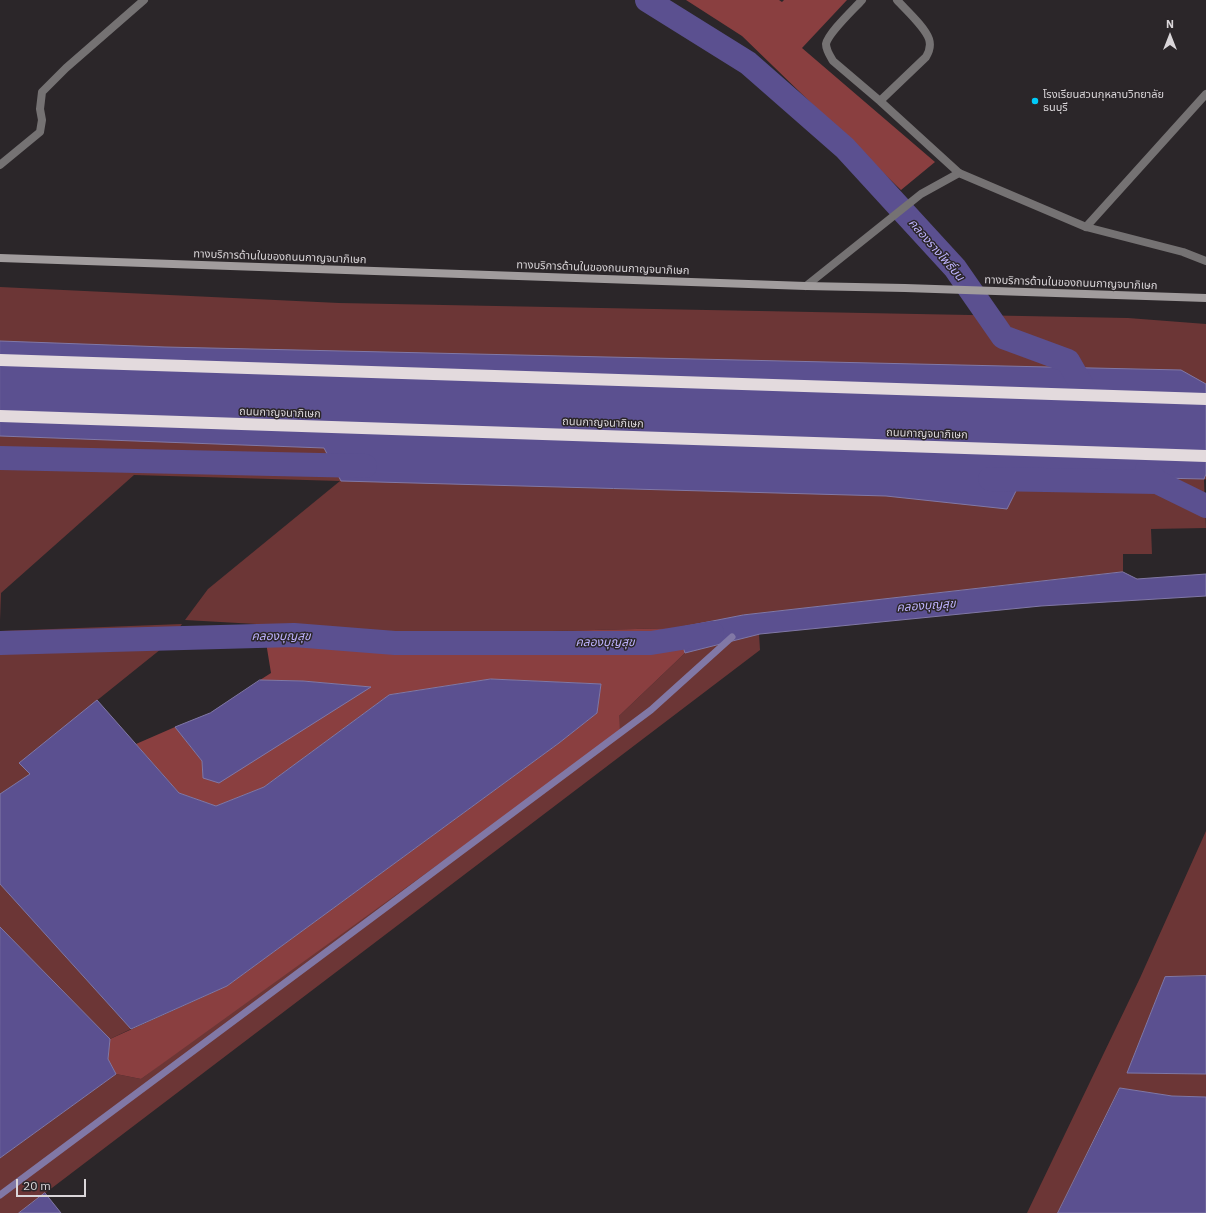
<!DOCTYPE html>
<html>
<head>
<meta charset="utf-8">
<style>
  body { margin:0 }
  #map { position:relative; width:1206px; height:1213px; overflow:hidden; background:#2b2629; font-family:"IBM Plex Sans",sans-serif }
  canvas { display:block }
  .north { position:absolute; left:1150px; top:16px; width:40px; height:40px; -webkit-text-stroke:3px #2b2629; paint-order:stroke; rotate:0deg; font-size:11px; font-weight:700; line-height:16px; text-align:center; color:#dad6d9 }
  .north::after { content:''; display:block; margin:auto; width:14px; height:18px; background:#dad6d9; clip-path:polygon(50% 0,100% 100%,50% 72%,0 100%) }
  .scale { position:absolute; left:16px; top:1179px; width:70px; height:18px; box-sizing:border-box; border:2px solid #dad6d9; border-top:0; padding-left:5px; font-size:12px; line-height:14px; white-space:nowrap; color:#dad6d9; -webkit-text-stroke:3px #2b2629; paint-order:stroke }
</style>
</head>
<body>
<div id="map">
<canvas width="1206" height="1213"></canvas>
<div class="north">N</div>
<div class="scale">20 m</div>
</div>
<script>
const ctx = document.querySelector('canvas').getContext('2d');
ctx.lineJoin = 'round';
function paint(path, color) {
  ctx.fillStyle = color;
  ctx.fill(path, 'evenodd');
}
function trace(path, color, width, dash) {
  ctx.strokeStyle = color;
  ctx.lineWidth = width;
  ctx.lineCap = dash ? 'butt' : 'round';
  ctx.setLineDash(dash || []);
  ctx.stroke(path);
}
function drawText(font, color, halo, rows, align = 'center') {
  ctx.font = font + ' "IBM Plex Sans","Noto Sans Thai",sans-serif';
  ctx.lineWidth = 3;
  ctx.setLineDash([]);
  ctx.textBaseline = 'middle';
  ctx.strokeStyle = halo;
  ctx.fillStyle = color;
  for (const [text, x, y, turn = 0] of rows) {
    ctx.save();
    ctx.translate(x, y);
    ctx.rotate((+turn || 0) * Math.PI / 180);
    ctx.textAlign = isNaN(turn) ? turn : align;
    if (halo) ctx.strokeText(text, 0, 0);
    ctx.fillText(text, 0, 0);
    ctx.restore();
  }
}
paint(new Path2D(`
  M0 287 339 303 1128 318 1206 324V479L1204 480 1206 528 1151 529 1152 554H1123V572L743 615 677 628 512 632 380 631 185 620 208 589 340 481 134 475 1 593 0 621Z
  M182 624 166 645 19 763 30 774 0 794V631Z
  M759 634 760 650 19 1213H0V1158L116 1074 141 1079 619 716 685 653Z
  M1206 831V976L1165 977 1127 1073 1206 1074V1097L1172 1096 1120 1088 1058 1213H1027L1140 978Z
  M0 884 131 1029 110 1039 0 927Z`), '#6c3636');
paint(new Path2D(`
  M686 0H779L782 2 784 0H847L802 48 935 162 901 190 742 36Z
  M263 624 380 631 512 632 677 628 685 653 619 716 620 733 141 1079 116 1074 108 1059 110 1039 227 986 559 743 597 713 601 684 491 679 389 695 264 787 216 806 179 793 136 744 175 727 202 761 203 778 370 687 303 681 260 680 271 673Z`), '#8a3f40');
const water = new Path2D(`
  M0 341 165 347 1181 370 1206 384V474L1204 479 1024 475 1007 509 886 496 341 481 324 448 0 436Z
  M1123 572 1137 579 1206 574V596L1041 606 760 634 685 653 677 628 743 615Z
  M491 679 601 684 597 713 559 743 227 986 131 1029 0 884V794L30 774 19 763 97 700 179 793 216 806 264 787 389 695Z
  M260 680 303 681 371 687 219 783 203 778 202 761 175 727 210 713Z
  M0 927 110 1039 108 1059 116 1074 0 1158Z
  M1206 976V1074L1127 1073 1165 977Z
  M1120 1088 1172 1096 1206 1097V1213H1058Z
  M45 1193 61 1213H19Z`);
paint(water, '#5b5090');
trace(water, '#8178a6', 1);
trace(new Path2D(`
  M0 1195 651 710 732 637`), '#8178a6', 7);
trace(new Path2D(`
  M647 0 748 63 845 148 955 268 1003 337 1068 361 1088 396
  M0 458 365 466
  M1147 470 1157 482 1206 506
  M990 479 1157 482
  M0 643 294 635 395 643H651L712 633`), '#5b5090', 24);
trace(new Path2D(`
  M862 0C854 9 828 33 826 44 826 50 830 56 833 61L880 101 959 173
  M880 101 926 57C929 52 931 45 929 39 925 27 906 10 897 0
  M1086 227 1206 94`), '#757273', 8);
trace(new Path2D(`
  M0 165 40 132 42 120 40 109 42 92 66 68 144 0
  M806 286 921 194 959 173 1086 227 1183 252 1206 261`), '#757273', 8);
trace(new Path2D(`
  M0 258 806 286 905 288 1206 298`), '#a19c9d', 8);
trace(new Path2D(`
  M0 360 1206 399
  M0 416 1206 456`), '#e3dadd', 12);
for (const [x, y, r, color] of [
  [1035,101,4,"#00cbf9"]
]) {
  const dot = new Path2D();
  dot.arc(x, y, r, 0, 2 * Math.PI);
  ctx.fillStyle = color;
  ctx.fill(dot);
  trace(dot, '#2b2629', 1.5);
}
drawText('11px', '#dad6d9', '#2b2629', [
  ["โรงเรียนสวนกุหลาบวิทยาลัย",1043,95],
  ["ธนบุรี",1043,108]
], 'left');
drawText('11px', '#dad6d9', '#2b2629', [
  ["ทางบริการด้านในของถนนกาญจนาภิเษก",280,257,2],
  ["ทางบริการด้านในของถนนกาญจนาภิเษก",603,268,2],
  ["ทางบริการด้านในของถนนกาญจนาภิเษก",1071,283,2],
  ["ถนนกาญจนาภิเษก",280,413,2],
  ["ถนนกาญจนาภิเษก",603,423,2],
  ["ถนนกาญจนาภิเษก",927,434,2]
]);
drawText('italic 12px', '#beb3fe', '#2b2629', [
  ["คลองรางโพธิ์บน",936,250,49],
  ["คลองบุญสุข",926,606,-4],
  ["คลองบุญสุข",281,637],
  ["คลองบุญสุข",605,643]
]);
</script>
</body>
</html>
